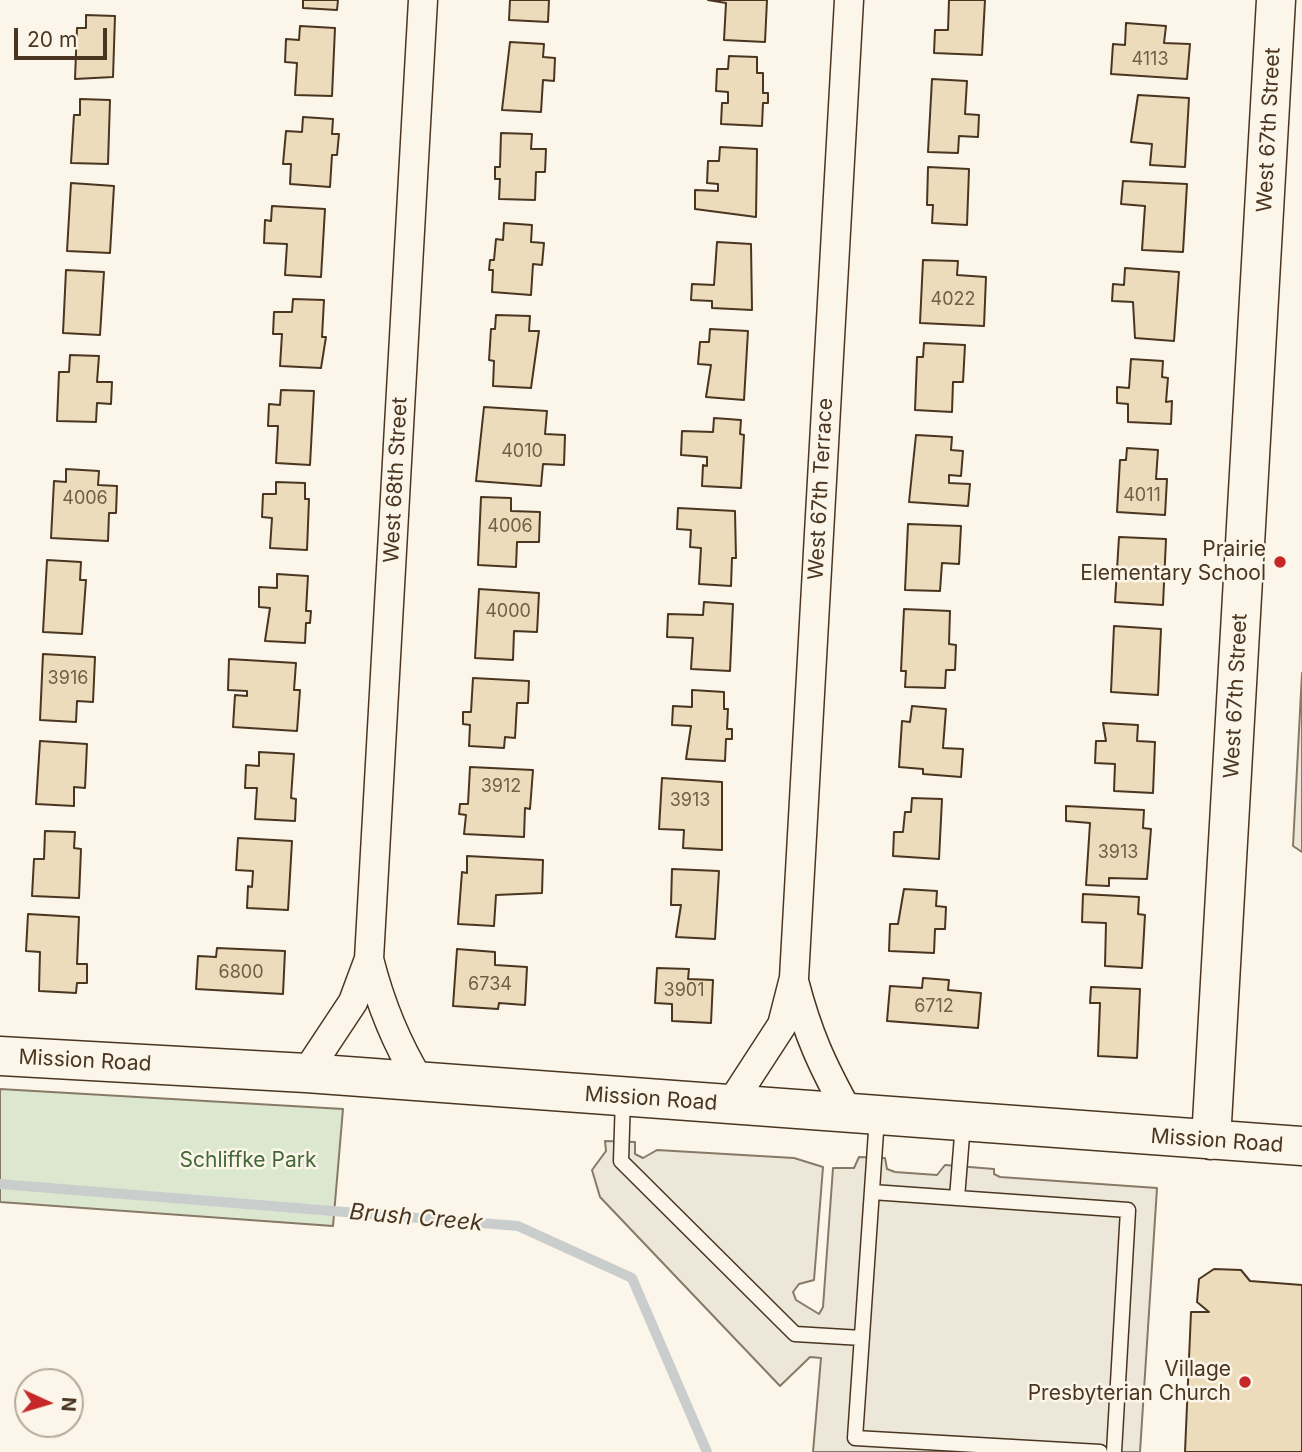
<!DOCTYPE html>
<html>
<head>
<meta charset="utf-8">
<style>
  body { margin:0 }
  #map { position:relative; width:1302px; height:1452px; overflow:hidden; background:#fbf6e9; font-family:Inter,sans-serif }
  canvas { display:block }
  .north { position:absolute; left:14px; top:1368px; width:70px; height:70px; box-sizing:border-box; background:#fbf6e9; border:2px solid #b4a999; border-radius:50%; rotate:94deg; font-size:19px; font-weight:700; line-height:28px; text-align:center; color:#4a3520 }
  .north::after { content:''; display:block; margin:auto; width:24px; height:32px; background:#c62828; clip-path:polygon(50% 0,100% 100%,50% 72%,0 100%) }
  .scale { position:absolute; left:14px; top:28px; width:93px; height:32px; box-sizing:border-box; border:4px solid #4a3520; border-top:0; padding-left:9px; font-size:21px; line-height:24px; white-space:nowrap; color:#4a3520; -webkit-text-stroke:5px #fbf6e9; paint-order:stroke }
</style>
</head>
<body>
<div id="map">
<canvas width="1302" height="1452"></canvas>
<div class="north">N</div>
<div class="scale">20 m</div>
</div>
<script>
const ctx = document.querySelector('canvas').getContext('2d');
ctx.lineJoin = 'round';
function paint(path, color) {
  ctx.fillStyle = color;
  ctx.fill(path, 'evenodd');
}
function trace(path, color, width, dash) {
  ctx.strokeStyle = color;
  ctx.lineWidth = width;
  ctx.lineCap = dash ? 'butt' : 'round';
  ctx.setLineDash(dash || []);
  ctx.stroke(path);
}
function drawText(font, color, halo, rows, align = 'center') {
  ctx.font = font + ' Inter,sans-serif';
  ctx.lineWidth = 5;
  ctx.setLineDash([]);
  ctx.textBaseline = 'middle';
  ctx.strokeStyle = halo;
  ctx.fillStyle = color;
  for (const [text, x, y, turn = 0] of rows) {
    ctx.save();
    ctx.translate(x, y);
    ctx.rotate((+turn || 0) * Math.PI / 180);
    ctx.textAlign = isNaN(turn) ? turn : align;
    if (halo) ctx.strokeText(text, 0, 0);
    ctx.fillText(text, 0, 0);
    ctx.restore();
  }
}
const green = new Path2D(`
  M0 1089 343 1109 333 1226 0 1202Z`);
paint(green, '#dce7d0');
trace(green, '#887966', 2);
const parking = new Path2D(`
  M1302 673V852L1293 846Z
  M605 1141 635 1142V1154L643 1158 657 1150 794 1158 823 1167 814 1280 799 1284 793 1292 796 1300 819 1314 823 1307 833 1168H854L859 1157 885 1158 887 1169 895 1172 937 1175 945 1165 994 1169V1174L1000 1177 1157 1188 1140 1452H813L821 1358 810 1357 780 1386 600 1197 592 1170 606 1151Z`);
paint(parking, '#ede7d9');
trace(parking, '#887966', 2);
trace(new Path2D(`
  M0 1184 518 1226 632 1278 707 1452`), '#c9cecd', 10);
const building = new Path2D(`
  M303 0H338L337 10 303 8Z
  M510 0H549L548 22 509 20Z
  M708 0H767L765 42 724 40 726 3Z
  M949 0H985L982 55 934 53 935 30H948Z
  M86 15 115 16 113 77 75 79 77 28H86Z
  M1126 23 1166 26 1164 43 1190 44 1187 79 1111 74 1113 44 1125 45Z
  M300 26 335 28 332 96 295 95 297 63 285 62 286 39 299 40Z
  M510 42 544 44 543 57 555 58 554 81 543 80 541 112 502 110Z
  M729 56 757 57V73H763V93H768V103H763L762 126 721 124 722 103H728V92L716 91 717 69H728Z
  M932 79 967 81 965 114 979 115 978 137 959 136 958 153 928 152Z
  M1138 95 1189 98 1185 167 1150 165 1152 144 1131 142Z
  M80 99 110 100 108 164 71 163 74 115H80Z
  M303 117 333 119 332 134H339L337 155H332L330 187 290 184 291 164H283L286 131 302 132Z
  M501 133 532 134 531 149H546L545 172H536L535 200 499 199 500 179H495V167H500Z
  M720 147 757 149 756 217 695 209V190L718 191V184L707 183 708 161H719Z
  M928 167 969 169 967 225 932 223 933 205H927Z
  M1123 181 1187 184 1183 252 1142 250 1145 206 1121 204Z
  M71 183 114 186 110 253 67 251Z
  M272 206 325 209 321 277 285 275 287 244 264 243 265 220 271 221Z
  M504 223 532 225 531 242 544 243 542 265 533 264 531 295 492 292 493 270H489L490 260H494L496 239 503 240Z
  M717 242 751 244 752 310 712 308V301L691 300 692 284 714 285Z
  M923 260 958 261 957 275 986 277 984 326 920 323Z
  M1125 268 1179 272 1174 341 1135 338 1133 302 1112 301 1113 284 1124 285Z
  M66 270 104 272 100 335 63 333Z
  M293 299 324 300 322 337H326L321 368 280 366 282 334H273L274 312H292Z
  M496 315 530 316 529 331H539L531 388 493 386 494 361 489 360 491 329H495Z
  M710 329 748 331 744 400 706 397 711 365 698 364 700 342H709Z
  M924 343 965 345 963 382H953L952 412 915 410 917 357H923Z
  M70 355 99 356 97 382H112L111 404 97 403 96 422 57 421 59 372H69Z
  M1131 359 1163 361 1162 377 1168 378 1166 402 1172 401 1171 424 1128 422V404L1117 403V387L1129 388Z
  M281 390 314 391 310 465 276 463 278 426H268L269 404 280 405Z
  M484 407 547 411 545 434 565 435 564 465 543 464 541 486 476 481Z
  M714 418 741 420 740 434 744 435 741 488 702 486 703 465 707 466V457L681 455 682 431 713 432Z
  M916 435 952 437 951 450 963 451 961 476 949 475V483L970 484 968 506 909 502Z
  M1127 448 1158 450 1156 479H1167L1165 515 1117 512 1120 460H1126Z
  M66 469 99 471 98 485 117 486 116 513H109L108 541 51 538 54 481 66 482Z
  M276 482 305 483V499H309L307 550 270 548 272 518 262 517 263 494H276Z
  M481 497 511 498V511L540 512 539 542H517L516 567 478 565Z
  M678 508 735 511 736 558H732L731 586 699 584 701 548 690 547 691 530 677 529Z
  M908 524 961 526 959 564 942 563 940 591 905 590Z
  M1119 537 1166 539 1163 605 1115 602Z
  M47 560 81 562 80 580H86L82 634 43 632Z
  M277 574 308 576 306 611H311L310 623H306L305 643 265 641 270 608 259 607V587L277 588Z
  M479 589 539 593 537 632 514 631 513 660 475 658Z
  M704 602 733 604 730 671 691 669 693 638 667 637 668 614 703 615Z
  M904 609 950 611 949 644 956 645 955 670H946L945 688 905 687 906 671H901Z
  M1114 626 1161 629 1158 695 1111 692Z
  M43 654 95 657 93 702 77 701 76 722 40 720Z
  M229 659 296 663 294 690H300L297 731 233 727 235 695 247 696V691L228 690Z
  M473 678 529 681 528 703H517L515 738 505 737 504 748 469 746 470 725 463 724V712H471Z
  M692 690 724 692V709H728L727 729H732V739H726L725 761 686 759 691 726 672 725 673 706 692 707Z
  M912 706 946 709 943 748 963 749 961 777 923 774V769L899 767 902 721 910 722Z
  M1103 723 1138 725 1137 741 1155 742 1153 793 1114 791 1115 764 1095 763 1096 741H1106Z
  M40 741 87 744 85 788 74 787V806L36 804Z
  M259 752 294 754 291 798 296 799 295 821 255 819 257 788H245L246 765 259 766Z
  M470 767 533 770 530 809 525 808 524 837 464 834 466 815 459 814 460 804H468Z
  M662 778 722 782V850L683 848 684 830 659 829Z
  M912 798 942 799 939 859 893 856 894 832H903L905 812H911Z
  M1066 806 1144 810 1143 828 1151 829 1147 879 1109 878V886L1086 885 1090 823 1066 821Z
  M45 831 75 832 74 848 81 849 79 898 32 896 34 859H44Z
  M238 838 292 841 288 910 247 908 248 886 252 887 253 871 236 870Z
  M467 856 543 860 542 893 496 895 494 926 458 924 462 872 467 873Z
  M672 869 719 871 715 939 676 937 681 905H671Z
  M904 889 937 891 936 906 946 907 945 929H935L934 953 889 951 890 924H898Z
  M1083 894 1139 897 1138 914 1145 915 1142 968 1105 966 1106 923 1082 922Z
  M28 914 79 917 77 964H87V983H77L76 993 39 991 40 952 26 951Z
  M217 948 285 951 283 994 196 989 198 956 216 957Z
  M457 949 495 952V965L527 967 525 1005 499 1003 498 1009 453 1006Z
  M657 968 689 969 688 979 713 980 711 1023 672 1021V1004L655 1003Z
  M923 978 949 980 948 990 981 993 978 1028 887 1021 890 986 922 988Z
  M1091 987 1140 989 1137 1058 1098 1056 1100 1003H1090Z
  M1214 1269 1241 1270 1250 1281 1302 1285V1452H1185L1191 1312H1209L1197 1302 1199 1279Z`);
paint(building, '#ecdcbc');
trace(building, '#4a3520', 2);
const lane = new Path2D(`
  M623 1097 621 1161 795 1334 862 1338
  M877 1117 855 1438 1100 1452
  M872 1192 1128 1210 1114 1452
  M957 1198 963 1123`);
const street = new Path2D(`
  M369 959C380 1003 396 1043 420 1082
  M794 981C808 1035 822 1065 849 1114
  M306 1073 353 1002 369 959 423 0
  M730 1105 782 1025 794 978 849 0`);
const secondary = new Path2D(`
  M0 1056 306 1073 1302 1146
  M1211 1140 1276 0`);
trace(lane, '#4a3520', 17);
trace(street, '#4a3520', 31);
trace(secondary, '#4a3520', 41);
trace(lane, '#fbf6e9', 14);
trace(street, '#fbf6e9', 28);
trace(secondary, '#fbf6e9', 38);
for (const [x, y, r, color] of [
  [1280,562,7,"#c62828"],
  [1245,1382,7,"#c62828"]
]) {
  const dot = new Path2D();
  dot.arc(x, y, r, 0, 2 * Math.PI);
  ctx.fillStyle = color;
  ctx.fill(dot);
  trace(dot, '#fbf6e9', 2.5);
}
drawText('18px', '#725f47', null, [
  ["4113",1150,60],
  ["4022",953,300],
  ["4010",522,452],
  ["4011",1142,496],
  ["4006",85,499],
  ["4006",510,527],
  ["4000",508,612],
  ["3916",68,679],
  ["3912",501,787],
  ["3913",690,801],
  ["3913",1118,853],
  ["6800",241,973],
  ["6734",490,985],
  ["3901",684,991],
  ["6712",934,1007]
]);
drawText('21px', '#4a3520', '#fbf6e9', [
  ["West 67th Street",1269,130,-87],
  ["West 68th Street",396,480,-87],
  ["West 67th Terrace",821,489,-87],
  ["West 67th Street",1236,696,-87],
  ["Mission Road",85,1061,3],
  ["Mission Road",651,1099,4],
  ["Mission Road",1217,1141,4]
]);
drawText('21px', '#4a3520', '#fbf6e9', [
  ["Prairie",1266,550],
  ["Elementary School",1266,574],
  ["Village",1231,1370],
  ["Presbyterian Church",1231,1394]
], 'right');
drawText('21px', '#436837', '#fbf6e9', [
  ["Schliffke Park",248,1161]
]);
drawText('italic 23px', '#4a3520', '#fbf6e9', [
  ["Brush Creek",416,1218,5]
]);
</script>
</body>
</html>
